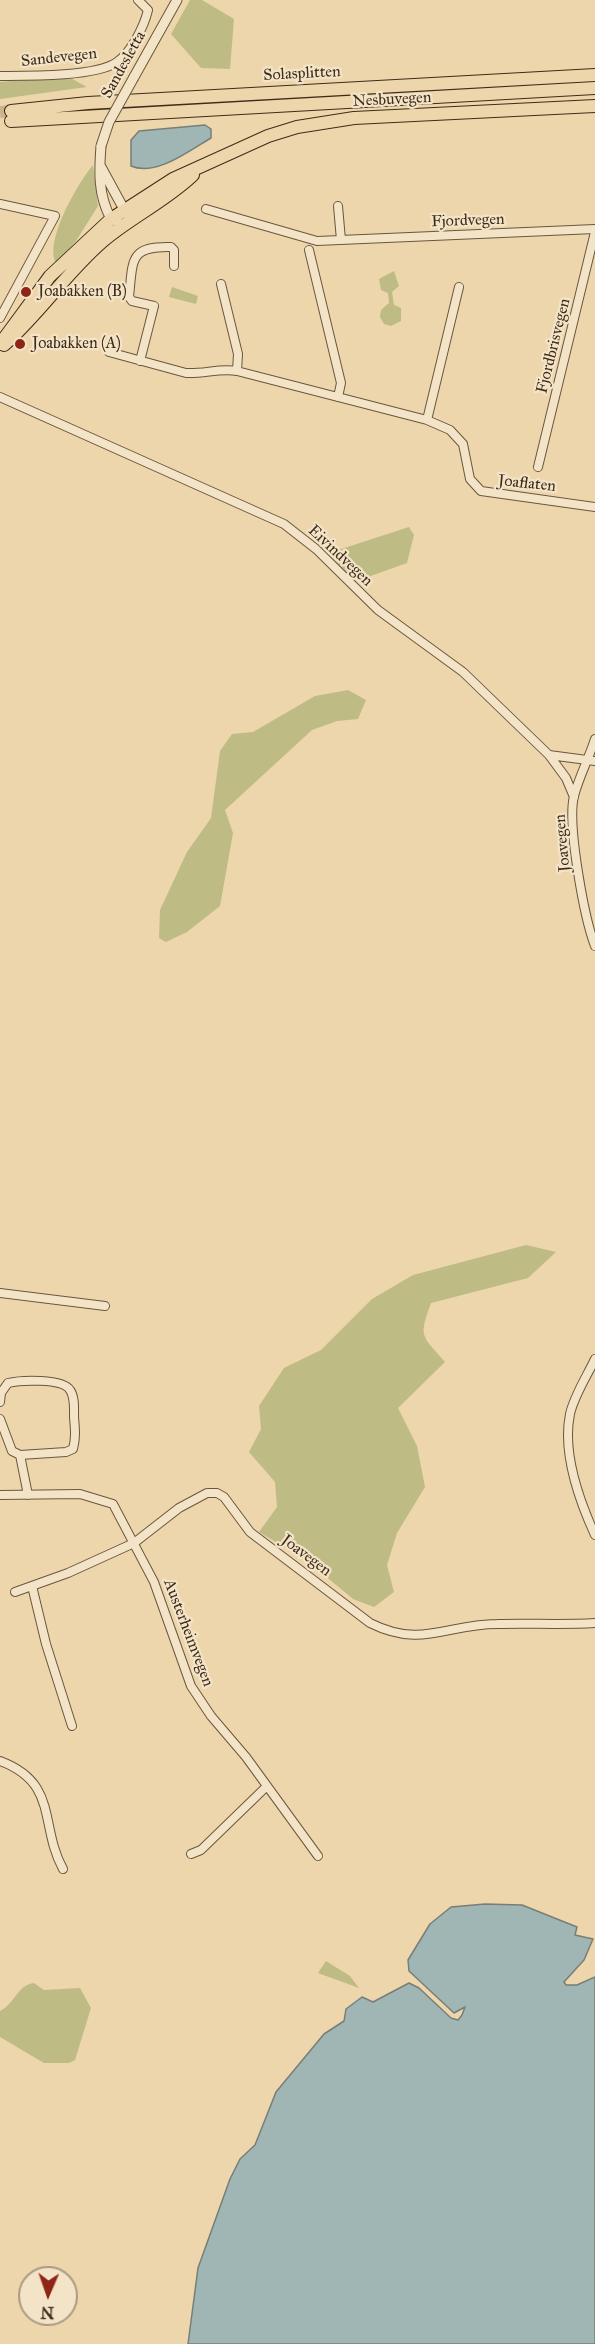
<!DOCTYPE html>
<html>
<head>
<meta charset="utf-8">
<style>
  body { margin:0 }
  #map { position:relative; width:595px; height:2344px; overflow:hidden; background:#edd6ab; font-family:"IM FELL Great Primer",serif }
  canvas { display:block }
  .north { position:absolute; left:18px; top:2266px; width:60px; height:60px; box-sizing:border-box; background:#f3e4c8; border:2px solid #ab9a82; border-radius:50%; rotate:182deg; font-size:16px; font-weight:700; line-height:24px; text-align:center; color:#3e2b1a }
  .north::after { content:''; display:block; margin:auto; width:21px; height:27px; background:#8f2418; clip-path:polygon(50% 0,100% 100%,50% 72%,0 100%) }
</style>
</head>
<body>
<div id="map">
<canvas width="595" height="2344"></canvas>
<div class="north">N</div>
</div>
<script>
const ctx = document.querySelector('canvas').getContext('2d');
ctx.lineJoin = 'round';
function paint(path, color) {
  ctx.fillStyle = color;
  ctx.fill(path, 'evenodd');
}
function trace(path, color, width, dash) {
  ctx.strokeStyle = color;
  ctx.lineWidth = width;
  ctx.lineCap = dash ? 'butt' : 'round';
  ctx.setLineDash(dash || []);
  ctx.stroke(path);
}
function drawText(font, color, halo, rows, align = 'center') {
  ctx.font = font + ' "IM FELL Great Primer",serif';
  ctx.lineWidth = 4.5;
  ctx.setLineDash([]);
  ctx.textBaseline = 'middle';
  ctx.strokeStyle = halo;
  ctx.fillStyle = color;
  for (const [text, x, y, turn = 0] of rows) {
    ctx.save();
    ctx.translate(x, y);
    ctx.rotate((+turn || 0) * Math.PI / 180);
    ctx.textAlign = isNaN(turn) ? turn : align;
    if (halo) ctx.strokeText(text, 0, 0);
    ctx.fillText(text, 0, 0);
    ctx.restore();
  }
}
paint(new Path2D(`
  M190 0H202L234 19 230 69 201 68 171 34Z
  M67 76 87 87 0 99V82Z
  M93 165 98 206 76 241 56 263C44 241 78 183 93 165Z
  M394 271 399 286 392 292 394 305 401 308V321L391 326 384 324 380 317 381 310 389 303 388 293 381 290 379 279Z
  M172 287 198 296 196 304 169 297Z
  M409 527 414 535 407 563 365 578 349 576 329 553Z
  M348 690 366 700 358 719 337 721 312 730 225 810 233 833 220 906 187 932 166 942 159 938 160 910 187 852 211 818 220 751 232 734 253 732 315 696Z
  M526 1245 556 1252 528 1278 431 1303C418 1338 422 1335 445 1362L398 1408 417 1446 425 1487 397 1533 387 1565 394 1592 374 1607 353 1599 306 1560 259 1532 277 1507 275 1482 249 1452 261 1429 259 1406 284 1368 321 1350 372 1299 413 1275Z
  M326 1961 350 1976 359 1988 318 1973Z
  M34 1983 44 1990 80 1988 91 2008 75 2060 69 2063H44L0 2037V2011C15 2004 17 1985 34 1983Z`), '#bebc84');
const water = new Path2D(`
  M205 125 211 129V138C190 150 156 177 131 166V140L139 131Z
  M485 1904 522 1905 577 1927 575 1935 593 1939 584 1960 564 1982 566 1985H577L595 1977V2344H188L198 2268 230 2179 240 2159 255 2145 276 2092 324 2034 344 2021 346 2009 362 1997 373 2002 409 1983 419 1988 451 2018 458 2020 462 2015 465 2007 454 2013 409 1971 408 1960 430 1924 451 1907Z`);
paint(water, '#9fb6b5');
trace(water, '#787e77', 1.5);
trace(new Path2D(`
  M0 112 11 111`), '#cab48e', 12, [12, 6]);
const minor = new Path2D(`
  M0 76C26 76 96 77 117 62 131 52 144 27 148 10L138 0
  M0 204 55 216 0 318
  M338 206 341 240
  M206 209 317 241 595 229
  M309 250 341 383 338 397
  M221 284 238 354 237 371
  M109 352 186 373C204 374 220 368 237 371L427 420 450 430 463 444 470 479 481 491 595 507
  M140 361 154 306 132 301 129 297C133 260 129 246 171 247L174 250V266
  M0 397 284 524 316 549 378 610 463 672 493 701 549 755 566 778 574 797
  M427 420 459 287
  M538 467 595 232
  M595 739C589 758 579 777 574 796 567 824 584 917 595 946
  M549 755 595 761
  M0 1293 105 1306
  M595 1359C587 1376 574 1396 570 1414 562 1453 579 1500 595 1535
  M0 1402 1 1393 8 1383C20 1380 63 1378 70 1390 75 1397 74 1409 74 1417 75 1429 76 1438 73 1449L66 1452 20 1455 12 1451 0 1419
  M20 1455 28 1495
  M0 1495 80 1494 113 1504 154 1582 191 1686 211 1716 246 1757 318 1856
  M32 1586 46 1644 72 1726
  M15 1592 68 1573 134 1543 179 1508 207 1493H217L224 1497 250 1532 370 1623C422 1649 446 1624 497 1624 530 1623 562 1625 595 1623
  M0 1761C59 1783 39 1825 63 1869
  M191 1854 201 1850 267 1786`);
const tertiary = new Path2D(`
  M134 77 177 0
  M101 146C99 172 98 195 111 219L117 221
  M101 167 126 213`);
const primary = new Path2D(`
  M0 344 50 276 111 219 173 179 268 136 297 127 354 118 595 106
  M4 345C40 313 66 273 103 241 131 217 166 201 193 175`);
const trunk = new Path2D(`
  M11 111 88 103 595 75
  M11 121 595 88`);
trace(minor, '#6a563e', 10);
trace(tertiary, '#6a563e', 11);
trace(primary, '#3e2b1a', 14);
trace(trunk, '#3e2b1a', 14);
trace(minor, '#f3e4c8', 8);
trace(tertiary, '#f3e4c8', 9);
trace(primary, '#edd6ab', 12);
trace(trunk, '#edd6ab', 12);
const tertiaryBridge = new Path2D(`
  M101 146 109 122 134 77`);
trace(tertiaryBridge, '#6a563e', 11, []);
trace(tertiaryBridge, '#f3e4c8', 9);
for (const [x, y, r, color] of [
  [26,292,6,"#8f2418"],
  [20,344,6,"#8f2418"]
]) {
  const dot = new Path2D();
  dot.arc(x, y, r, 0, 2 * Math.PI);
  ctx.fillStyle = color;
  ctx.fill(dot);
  trace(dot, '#f3e4c8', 2);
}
drawText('16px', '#3e2b1a', '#f3e4c8', [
  ["Sandevegen",59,58,-6],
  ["Sandesletta",124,65,-61],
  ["Solasplitten",302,74,-3],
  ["Nesbuvegen",392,100,-3],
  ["Fjordvegen",468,221,-2],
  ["Fjordbrisvegen",554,346,-76],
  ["Joaflaten",527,484,6],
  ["Eivindvegen",340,556,43],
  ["Joavegen",563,843,-95],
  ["Joavegen",306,1556,37],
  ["Austerheimvegen",188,1633,69]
]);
drawText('16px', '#3e2b1a', '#f3e4c8', [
  ["Joabakken (B)",38,292],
  ["Joabakken (A)",32,344]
], 'left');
</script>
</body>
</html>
